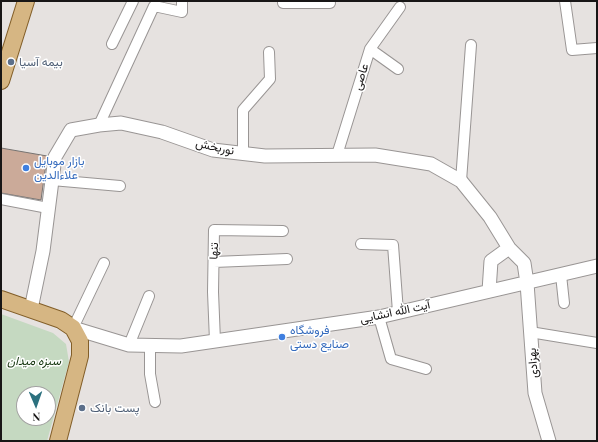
<!DOCTYPE html>
<html>
<head>
<meta charset="utf-8">
<style>
  body { margin:0 }
  #map { position:relative; width:598px; height:442px; overflow:hidden; background:#e6e2e0; font-family:"Playfair Display",serif }
  canvas { display:block }
  .frame { position:absolute; inset:0; border:2px solid #181616; pointer-events:none }
  .north { position:absolute; left:16px; top:386px; width:40px; height:40px; box-sizing:border-box; background:#fff; border:1px solid #a3a2a2; border-radius:50%; rotate:178deg; font-size:11px; font-weight:700; line-height:16px; text-align:center; color:#181616 }
  .north::after { content:''; display:block; margin:auto; width:14px; height:18px; background:#2c717f; clip-path:polygon(50% 0,100% 100%,50% 72%,0 100%) }
</style>
</head>
<body>
<div id="map">
<canvas width="598" height="442"></canvas>
<div class="frame"></div>
<div class="north">N</div>
</div>
<script>
const ctx = document.querySelector('canvas').getContext('2d');
ctx.lineJoin = 'round';
function paint(path, color) {
  ctx.fillStyle = color;
  ctx.fill(path, 'evenodd');
}
function trace(path, color, width, dash) {
  ctx.strokeStyle = color;
  ctx.lineWidth = width;
  ctx.lineCap = dash ? 'butt' : 'round';
  ctx.setLineDash(dash || []);
  ctx.stroke(path);
}
function drawText(font, color, halo, rows, align = 'center') {
  ctx.font = font + ' "Playfair Display",Vazirmatn,serif';
  ctx.lineWidth = 3;
  ctx.setLineDash([]);
  ctx.textBaseline = 'middle';
  ctx.strokeStyle = halo;
  ctx.fillStyle = color;
  for (const [text, x, y, turn = 0] of rows) {
    ctx.save();
    ctx.translate(x, y);
    ctx.rotate((+turn || 0) * Math.PI / 180);
    ctx.textAlign = isNaN(turn) ? turn : align;
    if (halo) ctx.strokeText(text, 0, 0);
    ctx.fillText(text, 0, 0);
    ctx.restore();
  }
}
paint(new Path2D(`
  M1 314 53 333 66 344 69 362 47 441H1ZM24 394H48V418H24Z`), '#c5d9c1');
const building = new Path2D(`
  M1 148 47 156 41 200 1 193Z`);
paint(building, '#cbaa99');
trace(building, '#767371', 1);
const minor = new Path2D(`
  M283 1V3H330
  M565 1 572 50 597 48
  M112 44 133 1
  M370 49 398 69
  M99 125 154 6 182 12V1
  M243 153V110L270 79 269 52
  M337 155 370 49 400 7
  M52 180 120 186
  M461 181 471 45
  M1 199 48 208
  M361 244 393 245 398 312
  M214 262 287 259
  M561 275 564 303
  M379 317 391 359 426 369
  M73 328 104 263
  M530 332 597 343
  M215 341 213 292 214 230 283 231
  M129 345 149 296
  M150 346V374L155 402`);
const tertiary = new Path2D(`
  M489 291 491 261 509 248
  M31 309 43 251 55 157 71 130 99 125 121 123 162 132 213 150 265 156 375 155 431 164 461 181 490 217 509 248 524 263 527 283 535 393 549 441
  M73 328 129 345 181 346 379 317 597 266`);
const primary = new Path2D(`
  M1 81 26 1
  M1 299 61 320 73 328 80 341V356L58 441`);
trace(minor, '#999594', 12);
trace(tertiary, '#999594', 15);
trace(primary, '#825e28', 18);
trace(minor, '#fff', 10);
trace(tertiary, '#fff', 13);
trace(primary, '#d6b683', 16);
for (const [x, y, r, color] of [
  [11,62,4,"#5c6f8a"],
  [26,168,4,"#3f7fe0"],
  [282,337,4,"#3f7fe0"],
  [82,408,4,"#5c6f8a"]
]) {
  const dot = new Path2D();
  dot.arc(x, y, r, 0, 2 * Math.PI);
  ctx.fillStyle = color;
  ctx.fill(dot);
  trace(dot, '#fff', 1.5);
}
drawText('12px', '#4e5e75', '#fff', [
  ["بیمه آسیا",19,62],
  ["پست بانک",90,408]
], 'left');
drawText('12px', '#181616', '#fff', [
  ["عاصی",361,77,-73],
  ["نوربخش",215,147,12],
  ["تنها",214,251,-88],
  ["آیت الله انشایی",395,312,-12],
  ["بهزادی",533,363,-94]
]);
drawText('12px', '#366cbe', '#fff', [
  ["بازار موبایل",34,161],
  ["علاءالدین",34,175],
  ["فروشگاه",290,330],
  ["صنایع دستی",290,344]
], 'left');
drawText('italic 12px', '#15360f', '#fff', [
  ["سبزه میدان",34,361]
]);
</script>
</body>
</html>
